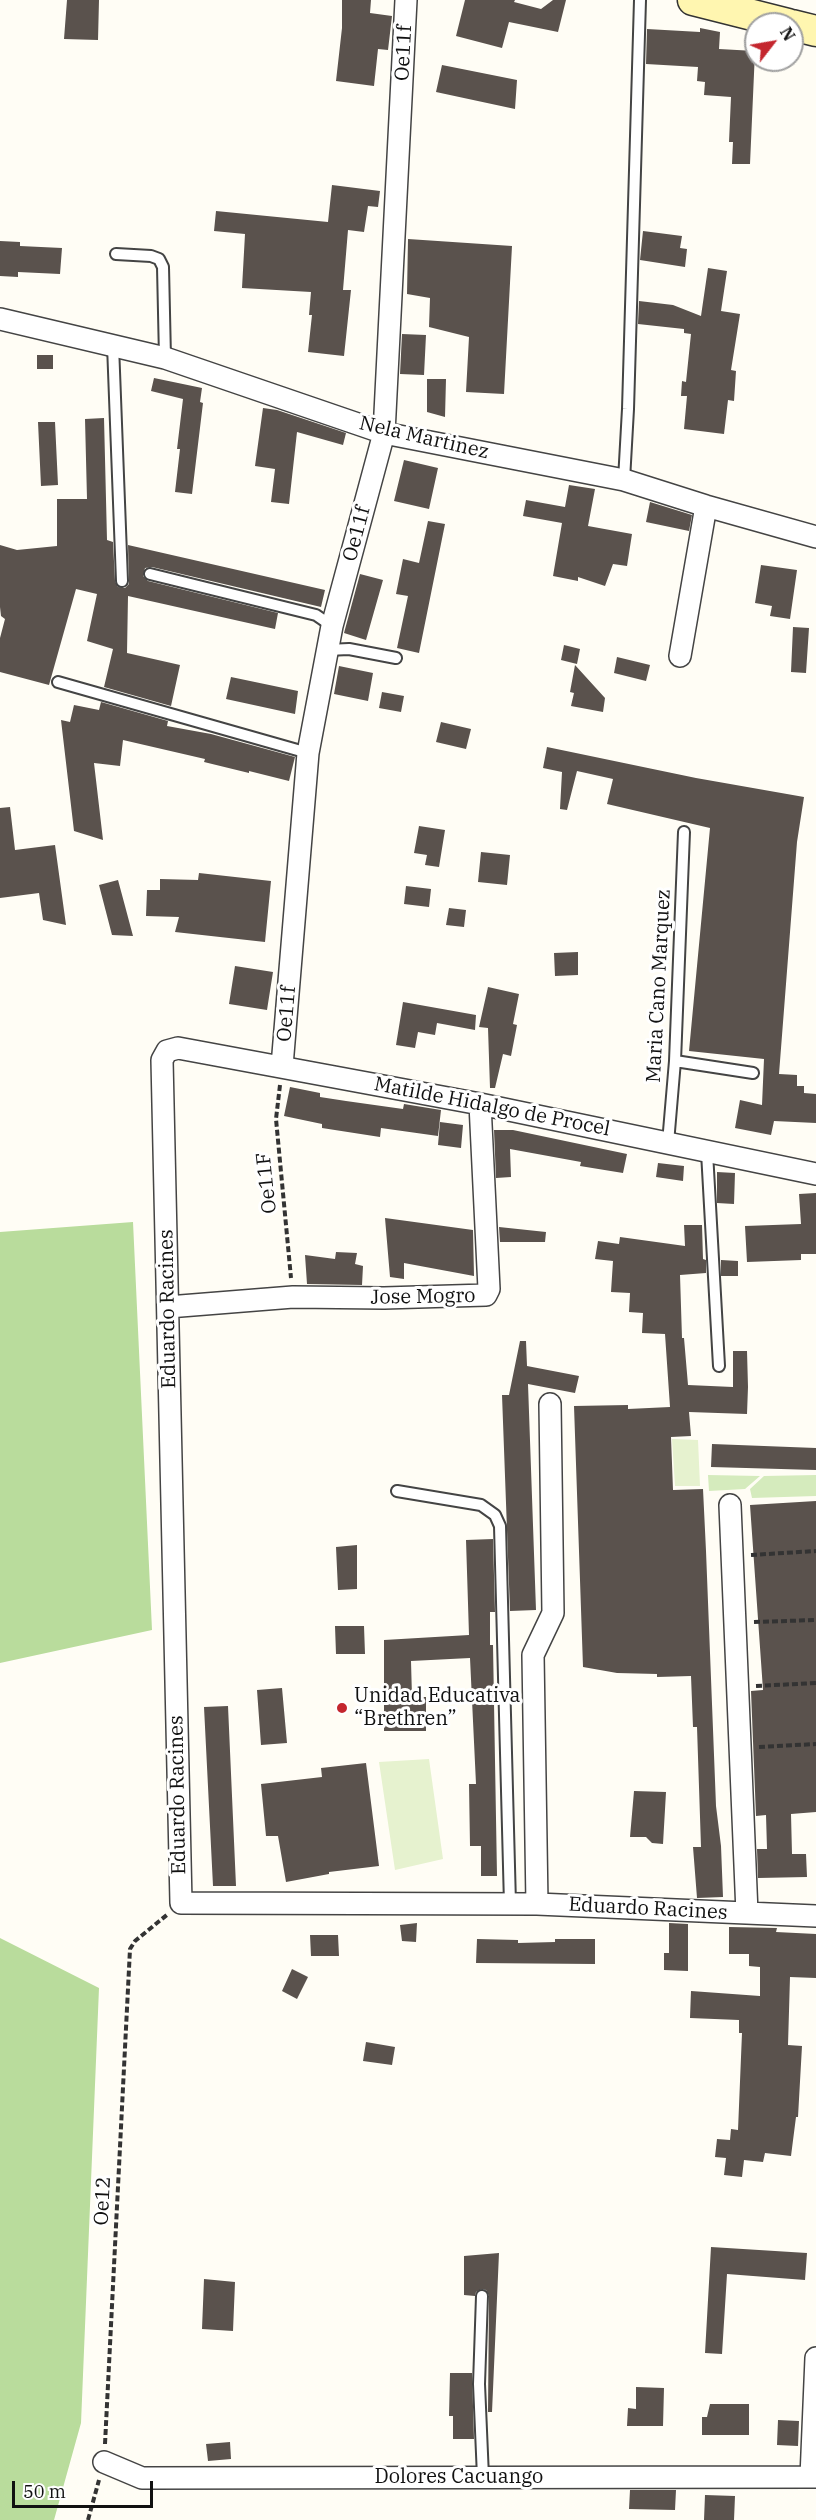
<!DOCTYPE html>
<html>
<head>
<meta charset="utf-8">
<style>
  body { margin:0 }
  #map { position:relative; width:816px; height:2520px; overflow:hidden; background:#fffdf5; font-family:"IBM Plex Serif",serif }
  canvas { display:block }
  .north { position:absolute; left:744px; top:12px; width:60px; height:60px; box-sizing:border-box; background:#fff; border:2px solid #a0a0a0; border-radius:50%; rotate:59deg; font-size:16px; font-weight:700; line-height:24px; text-align:center; color:#111 }
  .north::after { content:''; display:block; margin:auto; width:21px; height:27px; background:#c4262e; clip-path:polygon(50% 0,100% 100%,50% 72%,0 100%) }
  .scale { position:absolute; left:12px; top:2481px; width:141px; height:27px; box-sizing:border-box; border:3px solid #111; border-top:0; padding-left:8px; font-size:18px; line-height:21px; white-space:nowrap; color:#111; -webkit-text-stroke:4px #fff; paint-order:stroke }
</style>
</head>
<body>
<div id="map">
<canvas width="816" height="2520"></canvas>
<div class="north">N</div>
<div class="scale">50 m</div>
</div>
<script>
const ctx = document.querySelector('canvas').getContext('2d');
ctx.lineJoin = 'round';
function paint(path, color) {
  ctx.fillStyle = color;
  ctx.fill(path, 'evenodd');
}
function trace(path, color, width, dash) {
  ctx.strokeStyle = color;
  ctx.lineWidth = width;
  ctx.lineCap = dash ? 'butt' : 'round';
  ctx.setLineDash(dash || []);
  ctx.stroke(path);
}
function drawText(font, color, halo, rows, align = 'center') {
  ctx.font = font + ' "IBM Plex Serif",serif';
  ctx.lineWidth = 6;
  ctx.setLineDash([]);
  ctx.textBaseline = 'middle';
  ctx.strokeStyle = halo;
  ctx.fillStyle = color;
  for (const [text, x, y, turn = 0] of rows) {
    ctx.save();
    ctx.translate(x, y);
    ctx.rotate((+turn || 0) * Math.PI / 180);
    ctx.textAlign = isNaN(turn) ? turn : align;
    if (halo) ctx.strokeText(text, 0, 0);
    ctx.fillText(text, 0, 0);
    ctx.restore();
  }
}
paint(new Path2D(`
  M708 1475 760 1476 745 1489 709 1491Z
  M816 1475V1496L752 1498 750 1489 764 1476Z`), '#d5ebbd');
paint(new Path2D(`
  M133 1222 152 1630 0 1663V1232Z
  M0 1938 99 1988 81 2423 54 2520H0Z`), '#b9dc9c');
paint(new Path2D(`
  M672 1439 698 1440 700 1486H675Z
  M429 1759 443 1859 395 1870 379 1762Z`), '#e6f2cf');
paint(new Path2D(`
  M67 0H99L98 40 64 39Z
  M342 0H371L370 13 392 16 388 50 378 49 374 86 336 81 342 28Z
  M465 0H515L514 2 541 9 553 0H566L558 32 509 22 502 48 456 36Z
  M700 28 720 32 719 49 755 51 750 164H732L733 142H729L731 97 704 95 705 82 697 81 698 67 646 64 647 29 700 32Z
  M442 65 517 80 515 109 436 92Z
  M332 185 380 191 378 207 368 206 364 232 348 230 343 290H351L344 356 308 352 312 315H309L311 292 242 288 245 234 214 231 216 211 328 222Z
  M643 231 682 236 680 248 687 249 685 267 640 260Z
  M408 239 512 246 504 394 466 392 469 337 429 327 430 298 407 294Z
  M0 241 20 242V246L62 248 60 274 18 272V277L0 276Z
  M708 268 727 271 721 311 740 314 731 370 736 371 734 401 728 400 724 434 684 429 687 396H681L682 381 686 382 691 334 684 333V329L638 324 639 301 673 305 701 316Z
  M402 334 426 335 424 375 400 374Z
  M37 355H53V369H37Z
  M154 378 202 388 200 402 203 403 192 494 175 492 180 449H177L183 399 151 391Z
  M427 379H446L445 417 427 412Z
  M263 408 277 410 346 433 343 445 297 432 289 504 271 502 275 469 255 466Z
  M104 418 107 540 113 542 115 581 118 587 125 588 129 584 128 545 325 590 321 607 152 567 145 568 143 576 148 581 278 613 275 629 128 596 127 653 180 665 171 706 104 687 113 649 87 641 97 594 76 589 49 685 0 672V638L5 619 1 616 0 607V545L17 550 57 546V499H87L85 419Z
  M38 422H55L58 485 41 486Z
  M404 460 438 468 429 509 394 501Z
  M569 485 595 489 588 526 632 534 627 566 613 564 605 586 578 577V581L553 576 562 523 523 516 526 500 565 507Z
  M650 502 692 515 689 531 646 522Z
  M428 521 445 524 419 653 397 648 408 596 396 594 403 559 419 563Z
  M761 565 797 570 790 619 770 616 772 606 755 603Z
  M360 574 383 580 366 640 344 633Z
  M793 627 809 628 806 673 791 672Z
  M564 645 580 649 577 664 561 660Z
  M617 657 650 665 646 681 614 673Z
  M575 665 605 698 603 712 571 706 574 693 570 692Z
  M339 666 373 673 368 701 334 694Z
  M231 677 298 691 295 714 226 699Z
  M382 692 404 696 401 712 379 708Z
  M101 702 168 721 167 726 211 734 295 757 289 781 249 771V773L204 762 205 759 123 740 120 766 94 763 103 840 74 831 61 720 70 722 74 705 99 710Z
  M441 722 471 729 466 749 436 742Z
  M547 747 696 778 804 797 797 842 779 1074 797 1075V1086H804V1093L816 1094V1123L774 1121 771 1135 735 1128 740 1100 762 1105 764 1059 689 1051 710 828 607 804 613 779 577 771 567 810 560 809 562 772 543 768Z
  M10 807 15 850 55 845 66 925 43 920 39 893 0 898V808Z
  M419 826 445 830 439 867 425 865 427 855 414 853Z
  M481 852 510 855 507 885 478 882Z
  M199 873 271 881 265 942 175 932 179 917 146 916 147 890H160V879L198 880Z
  M118 880 125 906 133 936 112 935 99 885Z
  M406 886 431 889 429 907 404 904Z
  M449 908 466 910 464 927 446 925Z
  M578 952V975L555 976 554 953Z
  M235 966 273 972 267 1010 229 1004Z
  M488 987 519 994 513 1024 517 1025 511 1056 503 1054 495 1088H490L488 1028 479 1027Z
  M403 1002 476 1015 475 1030 437 1023 435 1035 418 1032 415 1048 396 1045Z
  M290 1087 320 1093V1097L346 1101 403 1109 404 1104 441 1110 438 1136 381 1128 380 1137 322 1128V1124L284 1116Z
  M440 1122 463 1125 461 1148 438 1145Z
  M494 1130H513L627 1154 623 1173 580 1166 581 1162 510 1149 511 1177 496 1178Z
  M658 1163 684 1166 683 1181 656 1177Z
  M717 1172 735 1173 734 1204 717 1203Z
  M816 1193V1254H801V1260L747 1262 745 1226 801 1224 799 1194Z
  M385 1218 473 1230 474 1276 404 1263V1279L390 1277Z
  M684 1225H702L703 1259 706 1260V1273L680 1275 682 1338H684L688 1385 733 1387V1351H747L748 1387 747 1414 689 1412 691 1436 671 1437 673 1490 703 1489 706 1551 716 1806 721 1846 723 1897 697 1898 693 1847H701L697 1727H693L691 1676 657 1677V1674L617 1673 583 1667 574 1406 628 1405V1409L670 1407 665 1334 642 1333 643 1313 629 1312 630 1293 611 1292 613 1261 595 1259 598 1241 619 1244 620 1237 685 1246Z
  M499 1227 546 1232 545 1242H500Z
  M336 1252 357 1253 355 1264 363 1266 362 1285 307 1284 305 1255 335 1259Z
  M721 1260 738 1261V1276H721Z
  M520 1341H526L527 1366 579 1376 575 1393 528 1384 536 1610 510 1611 502 1395H509Z
  M712 1444 816 1448V1470L711 1467Z
  M816 1501V1812L791 1814 792 1854H806L807 1877 758 1878 757 1849H767L766 1815 756 1816 751 1691 763 1690 750 1505Z
  M493 1539 495 1612H490V1645H493L497 1876H481V1846H470L469 1784H476L470 1658 411 1661 412 1697H426V1731H384V1640L469 1635 466 1540Z
  M357 1545V1589L338 1590 336 1547Z
  M335 1626H364L365 1654H336Z
  M282 1688 287 1743 261 1745 257 1690Z
  M228 1706 236 1886H213L204 1707Z
  M366 1763 379 1866 329 1872V1874L286 1882 278 1836H266L261 1784 322 1777 321 1768Z
  M634 1791 666 1792 663 1844 652 1843 646 1837H630Z
  M417 1923 416 1942 402 1941 400 1925Z
  M669 1923 688 1924V1971L664 1970V1953H669Z
  M729 1927 777 1928 776 1932 816 1934V1978L790 1977 788 2045 802 2046 798 2117H796L791 2156 765 2153 763 2162 744 2160 742 2177 724 2175 726 2158 715 2157 717 2139 730 2140 731 2129 738 2130 742 2033H739V2020L690 2018 691 1991 760 1996V1967L749 1966V1954H729Z
  M310 1935H338L339 1956H311Z
  M477 1939 518 1940V1943L555 1942V1939H595V1964L476 1963Z
  M292 1969 308 1977 297 1999 282 1991Z
  M366 2042 395 2047 392 2065 363 2061Z
  M711 2247 807 2253 805 2280 727 2274 722 2354 705 2353Z
  M499 2253 492 2412H488L489 2296 486 2290 482 2289 476 2292 475 2296 464 2295V2256Z
  M204 2279 235 2282 233 2331 202 2329Z
  M450 2373H472L474 2439H453V2416H449Z
  M636 2387 664 2388 663 2426H627L628 2408 636 2409Z
  M710 2404H749V2435H702V2417H707Z
  M778 2420 799 2421 798 2446 777 2445Z
  M230 2442 231 2459 208 2461 206 2444Z
  M630 2490H676L675 2510 629 2509Z
  M705 2495 735 2496 734 2520H704Z`), '#5a524d');
const lane = new Path2D(`
  M116 254 151 256 159 259 163 267 165 358
  M113 345 122 581
  M624 480 628 409 640 0
  M150 574 316 615 332 626
  M327 650 349 649 396 658
  M58 682 308 753
  M675 1061 753 1073
  M668 1143 675 1061 684 832
  M707 1152 719 1366
  M397 1491 481 1505 495 1515 500 1526 510 1904
  M482 2296 479 2384 483 2477`);
const street = new Path2D(`
  M0 319 165 358 384 433 624 480 706 506 816 537
  M680 656 706 506
  M282 1066 308 753 332 626 384 433 406 0
  M816 1174 480 1104 178 1048 167 1051 162 1060 181 1903 537 1904 816 1916
  M168 1307 293 1297 384 1298 486 1295 489 1289 480 1104
  M730 1505 747 1913
  M537 1904 533 1655 553 1613 550 1404
  M104 2462 142 2478 816 2477
  M811 2477 816 2358`);
const secondary = new Path2D(`
  M693 0 788 24
  M792 25 816 31`);
trace(lane, '#444', 14);
trace(street, '#444', 24);
trace(secondary, '#333', 33);
trace(new Path2D(`
  M280 1085 276 1119 291 1278
  M751 1555 816 1551
  M754 1622 816 1620
  M756 1686 816 1683
  M759 1747 816 1744
  M105 2444 130 1949 135 1941 168 1914
  M88 2520 99 2480`), '#333', 4, [6, 3]);
trace(lane, '#fff', 10);
trace(street, '#fff', 21);
trace(secondary, '#fff6b0', 30);
for (const [x, y, r, color] of [
  [342,1708,6,"#c4262e"]
]) {
  const dot = new Path2D();
  dot.arc(x, y, r, 0, 2 * Math.PI);
  ctx.fillStyle = color;
  ctx.fill(dot);
  trace(dot, '#fff', 2);
}
drawText('20px', '#111', '#fff', [
  ["Oe11f",404,53,-87],
  ["Nela Martinez",424,438,13],
  ["Oe11f",357,534,-75],
  ["Maria Cano Marquez",659,986,-87],
  ["Oe11f",287,1014,-85],
  ["Matilde Hidalgo de Procel",492,1107,11],
  ["Oe11F",267,1183,-96],
  ["Jose Mogro",423,1297,-1],
  ["Eduardo Racines",168,1309,-91],
  ["Eduardo Racines",178,1795,-91],
  ["Eduardo Racines",648,1909,3],
  ["Oe12",103,2201,-87],
  ["Dolores Cacuango",459,2477]
]);
drawText('20px', '#111', '#fff', [
  ["Unidad Educativa",354,1696],
  ["“Brethren”",354,1719]
], 'left');
</script>
</body>
</html>
